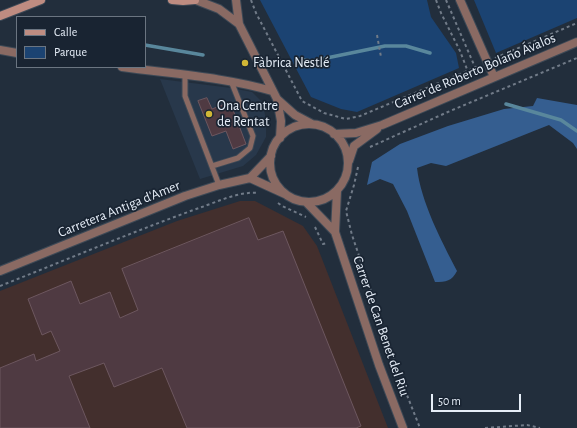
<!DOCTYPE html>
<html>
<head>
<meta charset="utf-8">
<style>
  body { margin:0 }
  #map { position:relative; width:577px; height:428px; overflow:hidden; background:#222e3c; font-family:"Alegreya Sans",sans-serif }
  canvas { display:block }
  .legend { position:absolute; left:16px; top:16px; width:130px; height:52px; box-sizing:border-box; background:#192432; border:1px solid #6b7581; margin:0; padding:5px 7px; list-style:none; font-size:12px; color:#e6eef8 }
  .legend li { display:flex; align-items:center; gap:8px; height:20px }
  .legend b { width:20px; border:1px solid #6b7581 }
  .scale { position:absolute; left:431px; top:394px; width:90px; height:18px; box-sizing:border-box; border:2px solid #e6eef8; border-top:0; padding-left:5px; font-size:12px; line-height:14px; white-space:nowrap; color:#e6eef8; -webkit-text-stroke:3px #192432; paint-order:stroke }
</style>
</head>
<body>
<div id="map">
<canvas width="577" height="428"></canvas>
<ul class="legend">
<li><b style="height:5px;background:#be8c81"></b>Calle</li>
<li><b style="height:11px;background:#1b4372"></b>Parque</li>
</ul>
<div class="scale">50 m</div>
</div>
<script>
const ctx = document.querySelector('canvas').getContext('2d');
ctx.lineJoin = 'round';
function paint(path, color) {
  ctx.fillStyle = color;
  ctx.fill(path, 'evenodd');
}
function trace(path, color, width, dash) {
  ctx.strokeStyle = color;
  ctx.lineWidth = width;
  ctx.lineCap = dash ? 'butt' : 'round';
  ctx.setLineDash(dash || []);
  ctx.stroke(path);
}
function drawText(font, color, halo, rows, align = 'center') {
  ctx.font = font + ' "Alegreya Sans",sans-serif';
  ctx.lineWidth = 3.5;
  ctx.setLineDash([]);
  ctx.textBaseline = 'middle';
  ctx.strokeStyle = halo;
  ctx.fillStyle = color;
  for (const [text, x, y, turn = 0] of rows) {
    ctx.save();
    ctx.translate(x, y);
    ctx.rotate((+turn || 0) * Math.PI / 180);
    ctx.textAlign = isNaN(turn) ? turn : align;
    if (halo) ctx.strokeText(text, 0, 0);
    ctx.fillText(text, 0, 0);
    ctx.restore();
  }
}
paint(new Path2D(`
  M160 79 231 88 252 92 263 103 266 121V137L256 155 243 166 200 179Z`), '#28384b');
paint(new Path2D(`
  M240 201H255L303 226 317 246 388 428H0V291L177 221Z`), '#432f2d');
paint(new Path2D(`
  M260 0H427L431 17 456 53 459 68 357 112 341 109 311 97Z
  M474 0H577V18L496 53Z`), '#1b4372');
paint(new Path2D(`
  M537 98 577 105V149L573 143 549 125 446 166 431 163 417 168C421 202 441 240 457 271 452 281 446 282 435 282L407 211 393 184 380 179 367 185 372 162 400 144 448 126 504 109 533 106Z`), '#355e90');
trace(new Path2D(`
  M145 45 203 55
  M297 59 312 61 385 46H406L430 53
  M506 104 561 120 577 131`), '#59879c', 3.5);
const building = new Path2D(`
  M207 98 212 109 230 102 246 144 233 149 226 131 212 136 198 101Z
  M249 218 258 240 283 231 361 426 356 428H187L162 368 114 387 104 363 69 376 90 428H0V368L34 354 36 361 60 351 51 331 42 335 28 299 71 281 80 304 110 292 120 318 138 310 122 269Z`);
paint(building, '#4f3a42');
trace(building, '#6d575f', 1);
const service = new Path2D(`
  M185 75V96L219 185
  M212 166 238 158 250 148 253 136 231 81`);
const minor = new Path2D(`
  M196 0 219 9 239 24
  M236 0 239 24 277 99 295 115 312 124
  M460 0 494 77
  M0 50 17 53
  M122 67C172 74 224 77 272 91
  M277 99 281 121 280 138
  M270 163a39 39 0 1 1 78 0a39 39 0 1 1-78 0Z
  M334 134 356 133 382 125 577 42
  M349 161 354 146 377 129
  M250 178 271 156
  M337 191 335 232 379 365 403 428
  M306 202 335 232
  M0 271 185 196 219 185 250 178 285 194`);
const secondary = new Path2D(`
  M172 0 183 1 195 0
  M0 16 41 0`);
trace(service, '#3d4956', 7);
trace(minor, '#3d4956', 10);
trace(secondary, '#3d4956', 10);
trace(new Path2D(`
  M251 0 256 13 302 101 324 113 346 119 360 116 479 66
  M436 0 441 13 460 51 470 77
  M446 0 478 74
  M377 35 381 57
  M495 58 577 23
  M370 147 450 111 577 58
  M358 167 354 185 346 211 352 235 401 380 420 428
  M278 203 282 206 306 217
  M315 227 323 244 328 243
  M0 286C66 260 132 232 199 208 217 202 239 191 258 193
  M485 428 527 425 540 428`), '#717b88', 2, [3, 3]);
trace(service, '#8a6a63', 5);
trace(minor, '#8a6a63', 8);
trace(secondary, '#be8c81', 8);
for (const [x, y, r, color] of [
  [245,63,4,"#d1b736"],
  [209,114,4,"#d1b736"]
]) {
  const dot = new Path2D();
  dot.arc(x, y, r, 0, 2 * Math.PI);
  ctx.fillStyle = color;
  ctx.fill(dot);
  trace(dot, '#192432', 1.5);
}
drawText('14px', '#e6eef8', '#192432', [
  ["Fàbrica Nestlé",253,63],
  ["Ona Centre",217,106],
  ["de Rentat",217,122]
], 'left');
drawText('14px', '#e6eef8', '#192432', [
  ["Carrer de Roberto Bolaño Ávalos",475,71,-23],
  ["Carretera Antiga d'Amer",119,209,-22],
  ["Carrer de Can Benet del Riu",381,326,71]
]);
</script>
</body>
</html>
